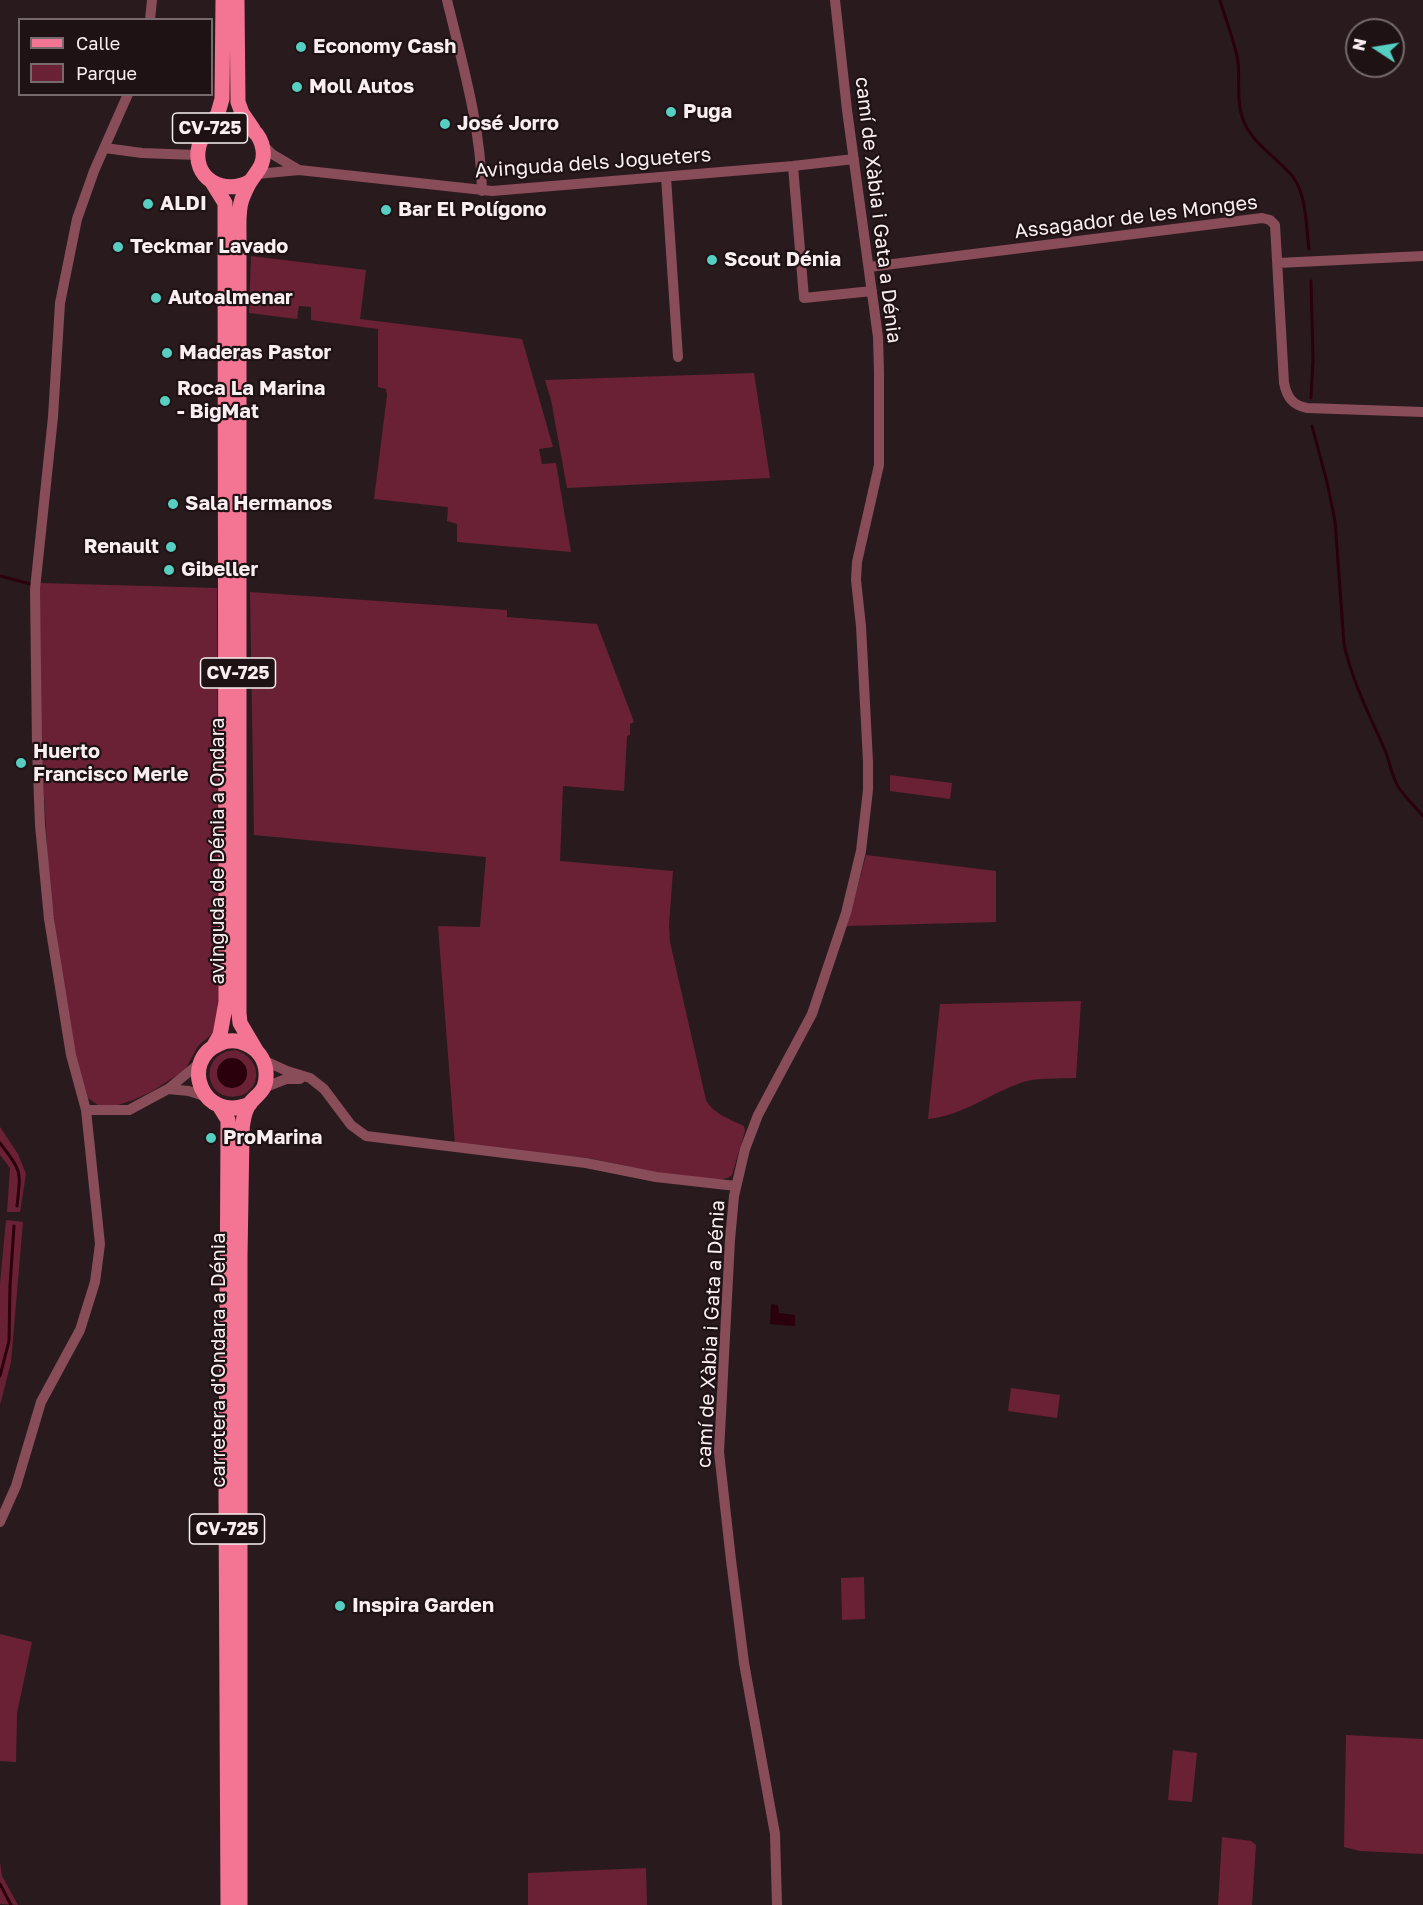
<!DOCTYPE html>
<html>
<head>
<meta charset="utf-8">
<style>
  body { margin:0 }
  #map { position:relative; width:1423px; height:1905px; overflow:hidden; background:#291b1d; font-family:"Golos Text",sans-serif }
  canvas { display:block }
  .legend { position:absolute; left:18px; top:18px; width:195px; height:78px; box-sizing:border-box; background:#1f1214; border:2px solid #766a6c; margin:0; padding:8px 10px; list-style:none; font-size:18px; color:#f9eff0 }
  .legend li { display:flex; align-items:center; gap:12px; height:30px }
  .legend b { width:30px; border:2px solid #766a6c }
  .north { position:absolute; left:1345px; top:18px; width:60px; height:60px; box-sizing:border-box; background:#1f1214; border:2px solid #766a6c; border-radius:50%; rotate:282deg; font-size:16px; font-weight:700; line-height:24px; text-align:center; color:#f9eff0 }
  .north::after { content:''; display:block; margin:auto; width:21px; height:27px; background:#56cec2; clip-path:polygon(50% 0,100% 100%,50% 72%,0 100%) }
</style>
</head>
<body>
<div id="map">
<canvas width="1423" height="1905"></canvas>
<ul class="legend">
<li><b style="height:8px;background:#f37493"></b>Calle</li>
<li><b style="height:16px;background:#6a2135"></b>Parque</li>
</ul>
<div class="north">N</div>
</div>
<script>
const ctx = document.querySelector('canvas').getContext('2d');
ctx.lineJoin = 'round';
function paint(path, color) {
  ctx.fillStyle = color;
  ctx.fill(path, 'evenodd');
}
function trace(path, color, width, dash) {
  ctx.strokeStyle = color;
  ctx.lineWidth = width;
  ctx.lineCap = dash ? 'butt' : 'round';
  ctx.setLineDash(dash || []);
  ctx.stroke(path);
}
function drawText(font, color, halo, rows, align = 'center') {
  ctx.font = font + ' "Golos Text",sans-serif';
  ctx.lineWidth = 4.5;
  ctx.setLineDash([]);
  ctx.textBaseline = 'middle';
  ctx.strokeStyle = halo;
  ctx.fillStyle = color;
  for (const [text, x, y, turn = 0] of rows) {
    ctx.save();
    ctx.translate(x, y);
    ctx.rotate((+turn || 0) * Math.PI / 180);
    ctx.textAlign = isNaN(turn) ? turn : align;
    if (halo) ctx.strokeText(text, 0, 0);
    ctx.fillText(text, 0, 0);
    ctx.restore();
  }
}
paint(new Path2D(`
  M251 256 366 270 360 319 522 339 553 447 539 449 542 464 556 463 571 552 457 542V524L447 521 448 507 374 499 387 395 386 389 378 387V329L311 320V307L299 306 297 319 249 313Z
  M754 373 770 478 567 488 551 400 545 380Z
  M39 583 217 588 219 1009 213 1033 198 1046 185 1070 151 1092 133 1100 118 1105 99 1106 88 1098 76 1059 64 994 49 879 41 743Z
  M250 592 507 610V617L597 624 634 722 630 724V735L627 736 624 791 563 786 560 861 673 871 669 925 670 942 706 1100C713 1114 732 1120 744 1126L745 1131 732 1175 728 1178 717 1180 653 1172 589 1158 455 1145 438 926 480 927 486 857 254 835Z
  M890 775 952 783 950 799 890 791Z
  M866 855 996 871V922L847 926Z
  M1081 1001 1076 1078C1058 1079 1037 1077 1020 1083 990 1094 961 1116 928 1119L940 1004Z
  M235 1050C249 1054 260 1066 255 1082 252 1089 246 1095 238 1096 205 1103 197 1053 235 1050ZM236 1059C256 1068 245 1094 224 1086Z
  M0 1127 18 1154 26 1174 20 1212H7L10 1168 0 1155Z
  M6 1220 23 1222 11 1362 0 1405V1284Z
  M1011 1388 1060 1395 1057 1418 1008 1411Z
  M864 1577 865 1619 842 1620 841 1578Z
  M0 1634 32 1642 17 1713 16 1762 0 1761Z
  M1346 1735 1423 1739V1854L1360 1851 1344 1847Z
  M1173 1750 1197 1753 1192 1802 1168 1800Z
  M1222 1837 1251 1841 1256 1845 1252 1905H1218Z
  M0 1862 2 1876 18 1905 0 1904Z
  M646 1868 647 1905H528V1873Z`), '#6a2135');
paint(new Path2D(`
  M217 1073a15 15 0 1 1 30 0a15 15 0 1 1-30 0Z
  M771 1304 778 1305 779 1313 795 1315V1326L770 1324Z`), '#29000b');
trace(new Path2D(`
  M1220 0C1225 18 1236 45 1238 62 1240 82 1236 103 1244 122 1253 144 1278 158 1293 177 1307 196 1306 227 1309 249
  M1311 281 1313 359 1311 398
  M1312 426 1327 482 1335 521 1344 644C1352 681 1369 714 1384 748 1390 761 1391 776 1399 788 1406 798 1415 807 1423 816
  M0 576 34 585
  M0 1143C22 1172 21 1170 17 1206
  M0 1376 9 1341 10 1286 14 1226
  M0 1884 11 1905`), '#29000b', 3);
trace(new Path2D(`
  M447 0C462 62 481 127 482 191
  M150 20 152 0
  M262 144 272 154 299 170
  M105 148 142 153 197 155
  M793 166 804 298 872 291
  M257 174 299 170 492 191 793 166 854 159
  M666 177 678 357
  M1278 263 1423 256
  M869 267 1262 218 1270 220 1275 225 1284 383C1287 397 1292 405 1307 408L1423 412
  M263 1060 287 1071 310 1078 324 1089 351 1125 366 1136 586 1163 656 1177 736 1186
  M263 1088 286 1079H300
  M168 1089 189 1091 207 1097
  M86 1110H129L168 1089 201 1062
  M0 1522 16 1486 41 1402 80 1330 95 1282 100 1244 86 1110 71 1055 49 919 40 825 37 747 35 589 53 417 60 303 77 219 94 171 128 94
  M777 1905 775 1834 744 1663 731 1560 719 1452 730 1240 734 1196 745 1149 758 1115 812 1014 846 913 861 851 868 790V762L861 626 856 580 857 562 879 465V372L878 337 847 110 835 0`), '#894c59', 10);
trace(new Path2D(`
  M237 0 238 102 242 113 253 129
  M211 127 218 113 222 99 223 0
  M251 181C224 197 191 178 199 146 207 111 259 115 263 150 265 165 257 171 250 182 247 187 244 194 242 199 238 210 239 223 239 235V1013L240 1023 256 1050
  M212 182 225 203 226 1002 220 1035 213 1047
  M220 1107 228 1120V1130L226 1500 228 1905
  M240 1905V1257L242 1134C242 1125 244 1111 250 1103 260 1092 267 1090 266 1072 265 1059 257 1049 246 1044 237 1040 227 1040 219 1044 179 1061 202 1124 250 1104`), '#f37493', 15);
for (const [x, y, r, color] of [
  [301,47,6,"#56cec2"],
  [297,87,6,"#56cec2"],
  [671,112,6,"#56cec2"],
  [445,124,6,"#56cec2"],
  [148,204,6,"#56cec2"],
  [386,210,6,"#56cec2"],
  [118,247,6,"#56cec2"],
  [712,260,6,"#56cec2"],
  [156,298,6,"#56cec2"],
  [167,353,6,"#56cec2"],
  [165,401,6,"#56cec2"],
  [173,504,6,"#56cec2"],
  [171,547,6,"#56cec2"],
  [169,570,6,"#56cec2"],
  [21,763,6,"#56cec2"],
  [211,1138,6,"#56cec2"],
  [340,1606,6,"#56cec2"]
]) {
  const dot = new Path2D();
  dot.arc(x, y, r, 0, 2 * Math.PI);
  ctx.fillStyle = color;
  ctx.fill(dot);
  trace(dot, '#1f1214', 2);
}
for (const [x, y, w] of [
  [210,128,75],
  [238,673,75],
  [227,1529,75]
]) {
  const box = new Path2D();
  box.roundRect(x - w / 2, y - 15, w, 30, 4.5);
  ctx.fillStyle = '#1f1214';
  ctx.fill(box);
  trace(box, '#f9eff0', 1.5);
}
drawText('bold 18px', '#f9eff0', null, [
  ["CV-725",210,128],
  ["CV-725",238,673],
  ["CV-725",227,1529]
]);
drawText('bold 20px', '#f9eff0', '#1f1214', [
  ["Economy Cash",313,47],
  ["Moll Autos",309,87],
  ["Puga",683,112],
  ["José Jorro",457,124],
  ["ALDI",160,204],
  ["Bar El Polígono",398,210],
  ["Teckmar Lavado",130,247],
  ["Scout Dénia",724,260],
  ["Autoalmenar",168,298],
  ["Maderas Pastor",179,353],
  ["Roca La Marina",177,389],
  ["- BigMat",177,412],
  ["Sala Hermanos",185,504],
  ["Renault",159,547,"right"],
  ["Gibeller",181,570],
  ["Huerto",33,752],
  ["Francisco Merle",33,775],
  ["ProMarina",223,1138],
  ["Inspira Garden",352,1606]
], 'left');
drawText('20px', '#f9eff0', '#1f1214', [
  ["Avinguda dels Jogueters",593,163,-4],
  ["camí de Xàbia i Gata a Dénia",878,210,83],
  ["Assagador de les Monges",1136,217,-7],
  ["avinguda de Dénia a Ondara",218,851,-90],
  ["camí de Xàbia i Gata a Dénia",711,1334,-87],
  ["carretera d'Ondara a Dénia",219,1360,-90]
]);
</script>
</body>
</html>
